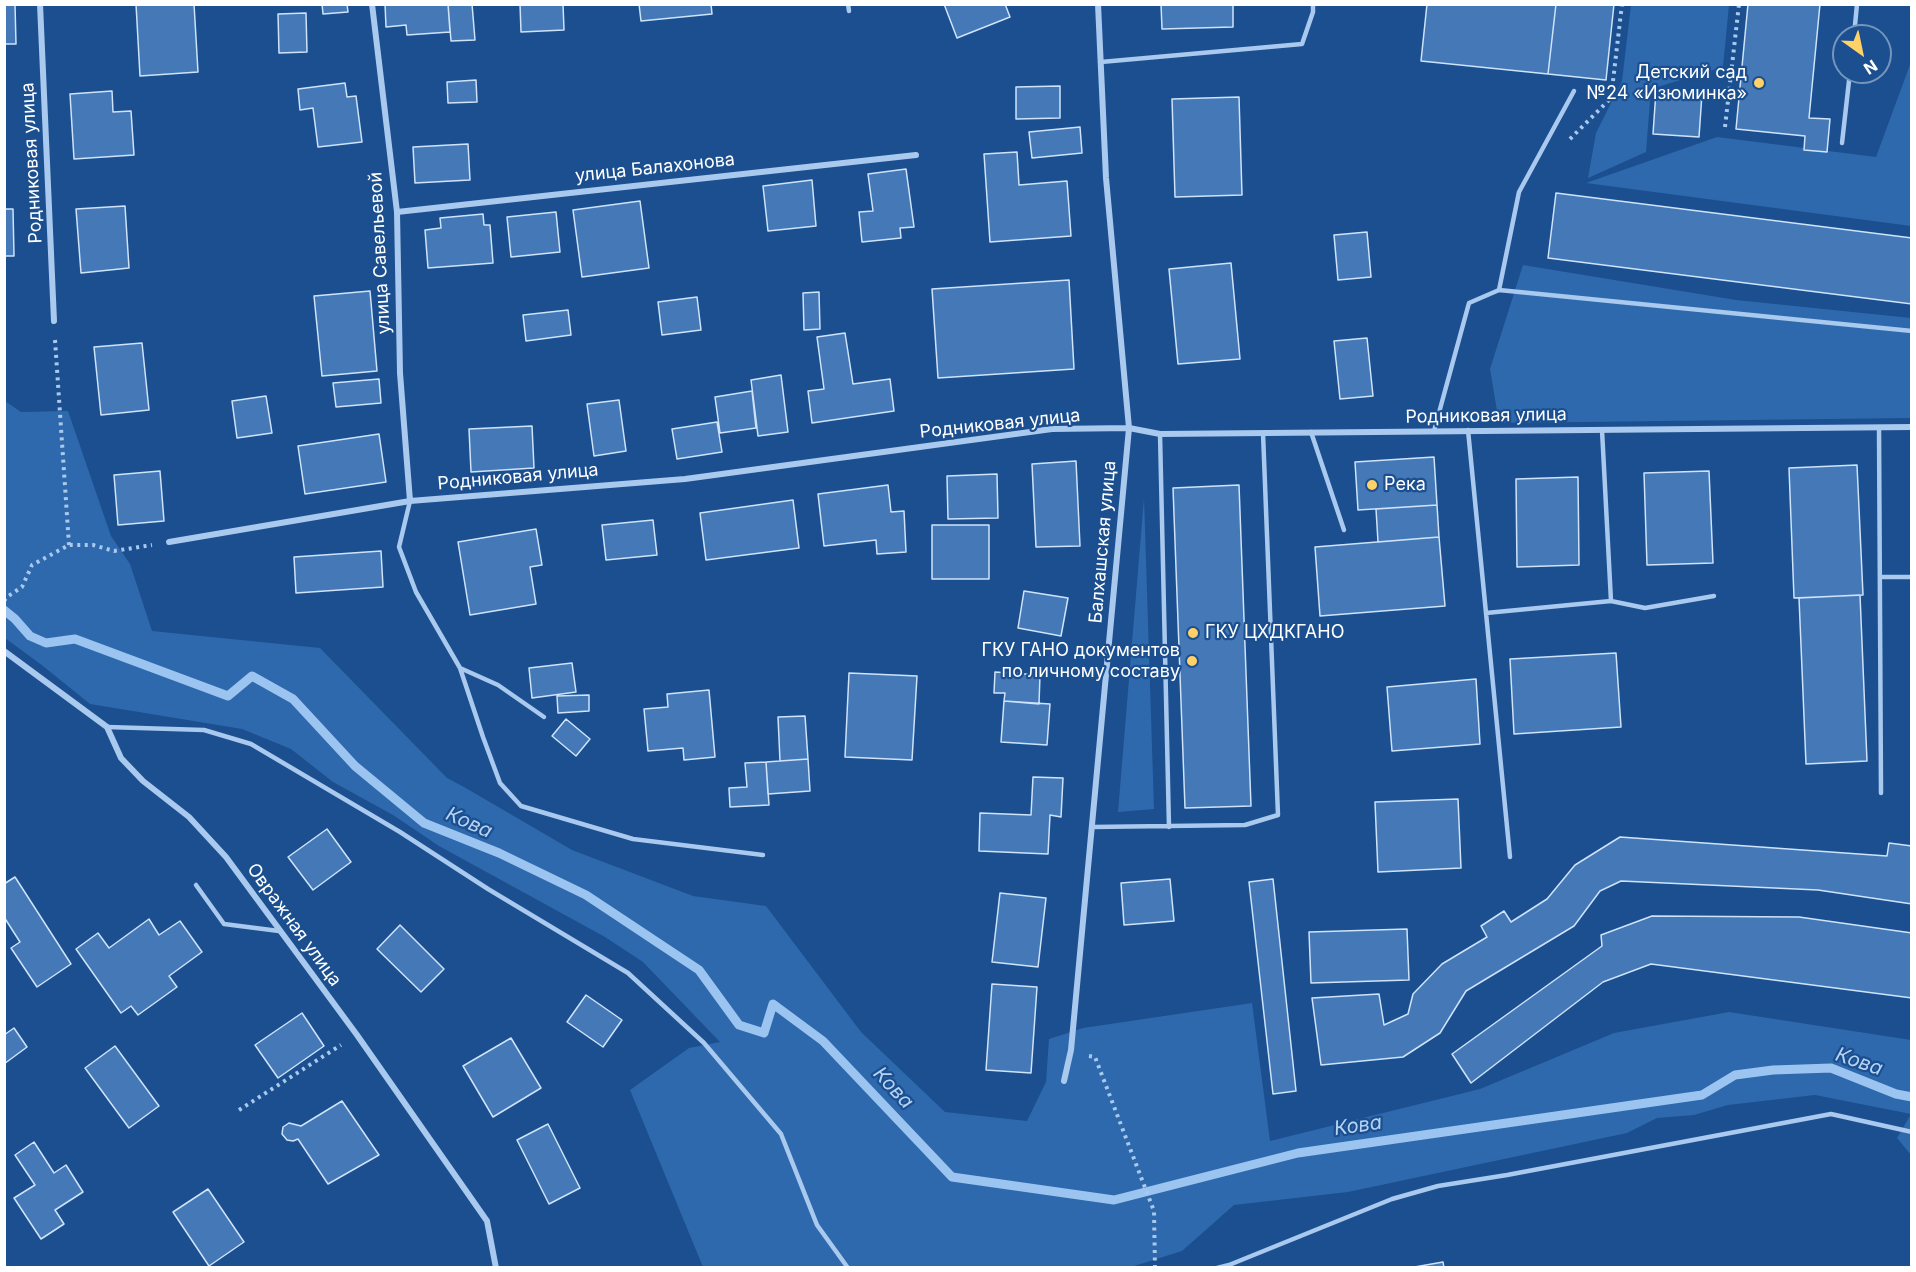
<!DOCTYPE html>
<html>
<head>
<meta charset="utf-8">
<style>
  body { margin:0 }
  #map { position:relative; width:1916px; height:1272px; overflow:hidden; background:#1b4f8f; font-family:Inter,sans-serif }
  canvas { display:block }
  .frame { position:absolute; inset:0; border:6px solid #fff; pointer-events:none }
  .north { position:absolute; left:1832px; top:24px; width:60px; height:60px; box-sizing:border-box; background:#1b4f8f; border:2px solid #7695bc; border-radius:50%; rotate:147deg; font-size:16px; font-weight:700; line-height:24px; text-align:center; color:#fff }
  .north::after { content:''; display:block; margin:auto; width:21px; height:27px; background:#ffd166; clip-path:polygon(50% 0,100% 100%,50% 72%,0 100%) }
</style>
</head>
<body>
<div id="map">
<canvas width="1916" height="1272"></canvas>
<div class="frame"></div>
<div class="north">N</div>
</div>
<script>
const ctx = document.querySelector('canvas').getContext('2d');
ctx.lineJoin = 'round';
function paint(path, color) {
  ctx.fillStyle = color;
  ctx.fill(path, 'evenodd');
}
function trace(path, color, width, dash) {
  ctx.strokeStyle = color;
  ctx.lineWidth = width;
  ctx.lineCap = dash ? 'butt' : 'round';
  ctx.setLineDash(dash || []);
  ctx.stroke(path);
}
function drawText(font, color, halo, rows, align = 'center') {
  ctx.font = font + ' Inter,sans-serif';
  ctx.lineWidth = 4.5;
  ctx.setLineDash([]);
  ctx.textBaseline = 'middle';
  ctx.strokeStyle = halo;
  ctx.fillStyle = color;
  for (const [text, x, y, turn = 0] of rows) {
    ctx.save();
    ctx.translate(x, y);
    ctx.rotate((+turn || 0) * Math.PI / 180);
    ctx.textAlign = isNaN(turn) ? turn : align;
    if (halo) ctx.strokeText(text, 0, 0);
    ctx.fillText(text, 0, 0);
    ctx.restore();
  }
}
paint(new Path2D(`
  M1631 5H1729L1723 67 1651 89 1646 152 1588 178 1596 133 1622 81Z
  M1911 62V226L1586 183 1717 137 1876 157Z
  M1523 265 1736 300 1911 318V418L1499 423 1490 369Z
  M5 401 21 412 68 411 111 536 130 564 152 631 320 648 447 778 464 787 572 850 693 896 766 906 861 1032 945 1112 1027 1121 1046 1082 1049 1039 1083 1028 1252 1003 1270 1141 1480 1089 1614 1033 1729 1012 1911 1040V1155L1897 1138 1911 1114 1815 1095 1728 1105 1694 1115 1657 1118 1627 1133 1348 1192 1234 1205 1182 1251 1131 1267H703L630 1090 689 1048 720 1042 643 962 605 937 439 846 393 815 333 782 291 749 242 729 90 704 43 666 5 638Z
  M1144 498 1154 809 1118 812Z`), '#2e69ad');
trace(new Path2D(`
  M4 610 15 619 30 636 46 643 75 639 228 696 252 676 293 699 355 766 424 823 499 853 586 895 699 970 739 1025 764 1033 773 1004 823 1041 952 1177 1114 1200 1298 1153 1702 1095 1735 1075 1773 1070 1831 1068 1896 1094 1912 1097`), '#9cc4f0', 9);
const building = new Path2D(`
  M4 4H15L16 44H4Z
  M136 4H194L198 72 140 76Z
  M322 4H347L348 12 323 14Z
  M385 4H448L450 32 407 35 406 25 386 27Z
  M448 4H472L475 40 451 41Z
  M520 4H563L564 30 521 32Z
  M639 4H711L712 14 641 21Z
  M944 4H1005L1010 17 957 38Z
  M1161 4H1233V27L1162 29Z
  M1427 4H1556L1548 74 1421 61Z
  M1556 4H1614L1606 80 1548 74Z
  M1748 4H1820L1809 118 1830 119 1827 152 1804 150 1805 136 1736 129Z
  M306 13 307 52 279 53 278 14Z
  M476 80 477 102 448 103 447 82Z
  M345 83 347 97 356 96 362 142 318 147 313 108 300 110 298 89Z
  M1060 86V118L1016 119V87Z
  M112 91 113 112 131 111 134 155 74 159 70 94Z
  M1656 91 1702 94 1699 137 1653 134Z
  M1239 97 1242 195 1175 197 1172 99Z
  M1080 127 1082 153 1032 158 1029 132Z
  M468 144 470 180 415 183 413 147Z
  M1017 152 1019 185 1067 181 1071 236 990 242 984 154Z
  M906 169 914 227 900 228 901 238 862 242 859 212 873 211 868 174Z
  M812 180 816 226 768 231 763 186Z
  M1556 193 1912 238V304L1548 258Z
  M640 201 649 268 582 277 573 210Z
  M125 206 129 268 81 273 76 209Z
  M4 209H13L14 256H4Z
  M556 212 560 252 511 257 507 217Z
  M483 214 484 225H490L493 263 428 268 425 230 441 228 440 218Z
  M1367 232 1371 277 1338 280 1334 235Z
  M1231 263 1240 359 1178 364 1169 269Z
  M1069 280 1074 369 938 378 932 289Z
  M370 291 377 371 322 376 314 296Z
  M819 292 820 329 804 330 803 293Z
  M697 297 701 330 662 335 658 302Z
  M568 310 571 335 526 341 523 315Z
  M845 333 853 384 890 379 894 411 812 423 808 391 824 389 817 337Z
  M1367 338 1373 396 1340 399 1334 341Z
  M142 343 149 410 101 415 94 347Z
  M781 375 788 432 758 436 751 380Z
  M379 379 381 403 336 407 333 383Z
  M752 391 756 428 720 433 715 397Z
  M266 396 272 433 237 438 232 401Z
  M619 400 626 451 594 456 587 404Z
  M717 422 722 452 677 459 672 429Z
  M532 426 534 468 471 472 469 429Z
  M379 434 386 482 305 494 298 446Z
  M1434 457 1437 505 1358 510 1355 462Z
  M1076 461 1080 546 1036 547 1032 464Z
  M1857 465 1863 595 1794 598 1789 468Z
  M160 471 164 521 118 525 114 475Z
  M1709 471 1713 563 1647 565 1644 473Z
  M997 474 998 518 948 519 947 476Z
  M1578 477 1579 565 1517 567 1516 479Z
  M888 485 891 512 904 511 906 552 877 554 876 540 824 546 818 494Z
  M1239 485 1251 806 1185 808 1173 488Z
  M793 500 799 548 706 560 700 513Z
  M1437 505 1439 537 1378 542 1376 509Z
  M653 520 657 555 606 560 602 525Z
  M932 525H989V579H932Z
  M536 529 542 565 530 567 536 604 470 615 458 542Z
  M1439 537 1445 606 1320 616 1315 547Z
  M381 551 383 587 296 593 294 557Z
  M1024 591 1068 598 1061 636 1018 628Z
  M1860 595 1867 761 1806 764 1799 598Z
  M1616 653 1621 727 1514 734 1510 659Z
  M572 663 576 692 532 698 529 668Z
  M995 672 1040 675 1039 704 1004 701 1005 693H994Z
  M849 673 917 676 912 760 845 757Z
  M1476 679 1480 744 1392 751 1387 687Z
  M709 690 715 757 684 760 683 748 648 751 644 709 668 707 667 694Z
  M589 695V711L558 713 557 696Z
  M1004 701 1050 704 1047 745 1001 742Z
  M805 716 808 759 780 761 778 717Z
  M566 719 590 739 576 756 552 736Z
  M808 759 810 791 768 794 766 762Z
  M766 762 769 805 730 807 729 788 747 787 745 763Z
  M1033 777 1063 778 1061 817 1050 815 1048 854 979 851 980 813 1031 815Z
  M1458 799 1461 868 1378 872 1375 802Z
  M327 829 351 862 313 890 288 857Z
  M1620 837 1887 856 1889 843 1912 846V904L1818 890 1621 881 1600 891 1574 926 1466 991 1440 1033 1403 1057 1321 1065 1312 998 1379 994 1384 1025 1408 1014 1413 994 1442 964 1487 937 1481 926 1504 911 1511 922 1547 899 1575 865Z
  M15 877 71 964 37 987 11 948 20 942 4 917V884Z
  M1170 879 1174 921 1124 925 1121 883Z
  M1273 879 1296 1091 1273 1094 1249 882Z
  M1000 893 1046 898 1038 967 992 962Z
  M1652 916 1799 917 1912 933V998L1651 964 1603 982 1471 1083 1452 1054 1602 946 1601 935Z
  M149 919 159 935 180 921 202 952 169 976 177 987 138 1015 131 1006 121 1013 76 949 98 933 109 948Z
  M400 925 444 969 421 992 377 949Z
  M1407 929 1409 980 1311 983 1309 932Z
  M992 984 1037 987 1031 1073 986 1070Z
  M586 995 622 1020 603 1047 567 1022Z
  M302 1013 324 1046 278 1078 255 1045Z
  M14 1028 27 1047 4 1064V1035Z
  M511 1038 541 1088 493 1117 463 1066Z
  M115 1046 159 1106 129 1128 85 1068Z
  M342 1101 379 1155 328 1184 298 1139 293 1141 287 1140 282 1134 283 1127 289 1123 301 1126Z
  M548 1124 580 1188 549 1204 517 1140Z
  M34 1142 54 1173 66 1165 83 1192 55 1210 64 1224 41 1239 14 1198 35 1185 15 1155Z
  M208 1189 244 1242 209 1266 173 1212Z
  M1443 1262 1444 1268H1409Z`);
paint(building, '#4478b7');
trace(building, '#cfe3fa', 1.5);
trace(new Path2D(`
  M1725 127 1739 4
  M1570 139 1611 98 1622 4
  M55 340 69 545
  M4 601 7 597 22 587 32 565 69 545H93L114 551 152 545
  M1089 1056 1095 1057 1154 1211 1155 1268
  M239 1110 341 1045`), '#a9c9ee', 4, [3, 4.5]);
trace(new Path2D(`
  M848 4 849 11
  M1854 36 1857 4
  M1101 62 1302 44 1313 12V4
  M1842 143 1850 72
  M1499 290 1912 331
  M1879 427 1881 793
  M1468 430 1510 857
  M1602 430 1611 601 1645 608 1714 596
  M1434 431 1469 303 1499 290 1519 192 1574 91
  M1311 432 1344 530
  M1160 434 1169 827
  M410 501 399 547 416 592 460 668 483 737 500 783 521 806 633 839 763 855
  M1880 577H1912
  M1486 613 1611 601
  M460 668 498 685 544 717
  M107 727 204 730 251 744 400 832 488 889 628 973 704 1043 781 1134 817 1225 848 1268
  M1092 827 1245 825 1278 815 1263 433
  M196 885 224 924 279 931
  M1217 1268 1229 1265 1392 1199 1438 1186 1507 1175 1831 1114 1912 1132`), '#a9c9ee', 4.5);
trace(new Path2D(`
  M40 4 54 321
  M372 4 397 212 400 373 410 501
  M397 212 916 155
  M169 542 410 501 685 479 1052 429 1129 428 1160 434 1912 427
  M4 651 107 727 121 758 143 781 189 817 226 857 357 1035 487 1221 496 1268
  M1064 1081 1071 1050 1129 428 1106 178 1098 4`), '#a9c9ee', 6);
for (const [x, y, r, color] of [
  [1759,83,6,"#ffd166"],
  [1372,485,6,"#ffd166"],
  [1193,633,6,"#ffd166"],
  [1192,661,6,"#ffd166"]
]) {
  const dot = new Path2D();
  dot.arc(x, y, r, 0, 2 * Math.PI);
  ctx.fillStyle = color;
  ctx.fill(dot);
  trace(dot, '#1b4f8f', 2);
}
drawText('18px', '#fff', '#1b4f8f', [
  ["Детский сад",1747,73],
  ["№24 «Изюминка»",1747,94],
  ["Река",1384,485,"left"],
  ["ГКУ ЦХДКГАНО",1205,633,"left"],
  ["ГКУ ГАНО документов",1180,651],
  ["по личному составу",1180,672]
], 'right');
drawText('18px', '#fff', '#1b4f8f', [
  ["Родниковая улица",32,163,-93],
  ["улица Балахонова",655,168,-6],
  ["улица Савельевой",380,253,-93],
  ["Родниковая улица",1486,416,-1],
  ["Родниковая улица",1000,424,-6],
  ["Родниковая улица",518,477,-5],
  ["Балхашская улица",1103,542,-85],
  ["Овражная улица",294,925,54]
]);
drawText('italic 20px', '#b5d3f5', '#1b4f8f', [
  ["Кова",469,823,24],
  ["Кова",1859,1062,19],
  ["Кова",893,1088,47],
  ["Кова",1358,1126,-8]
]);
</script>
</body>
</html>
